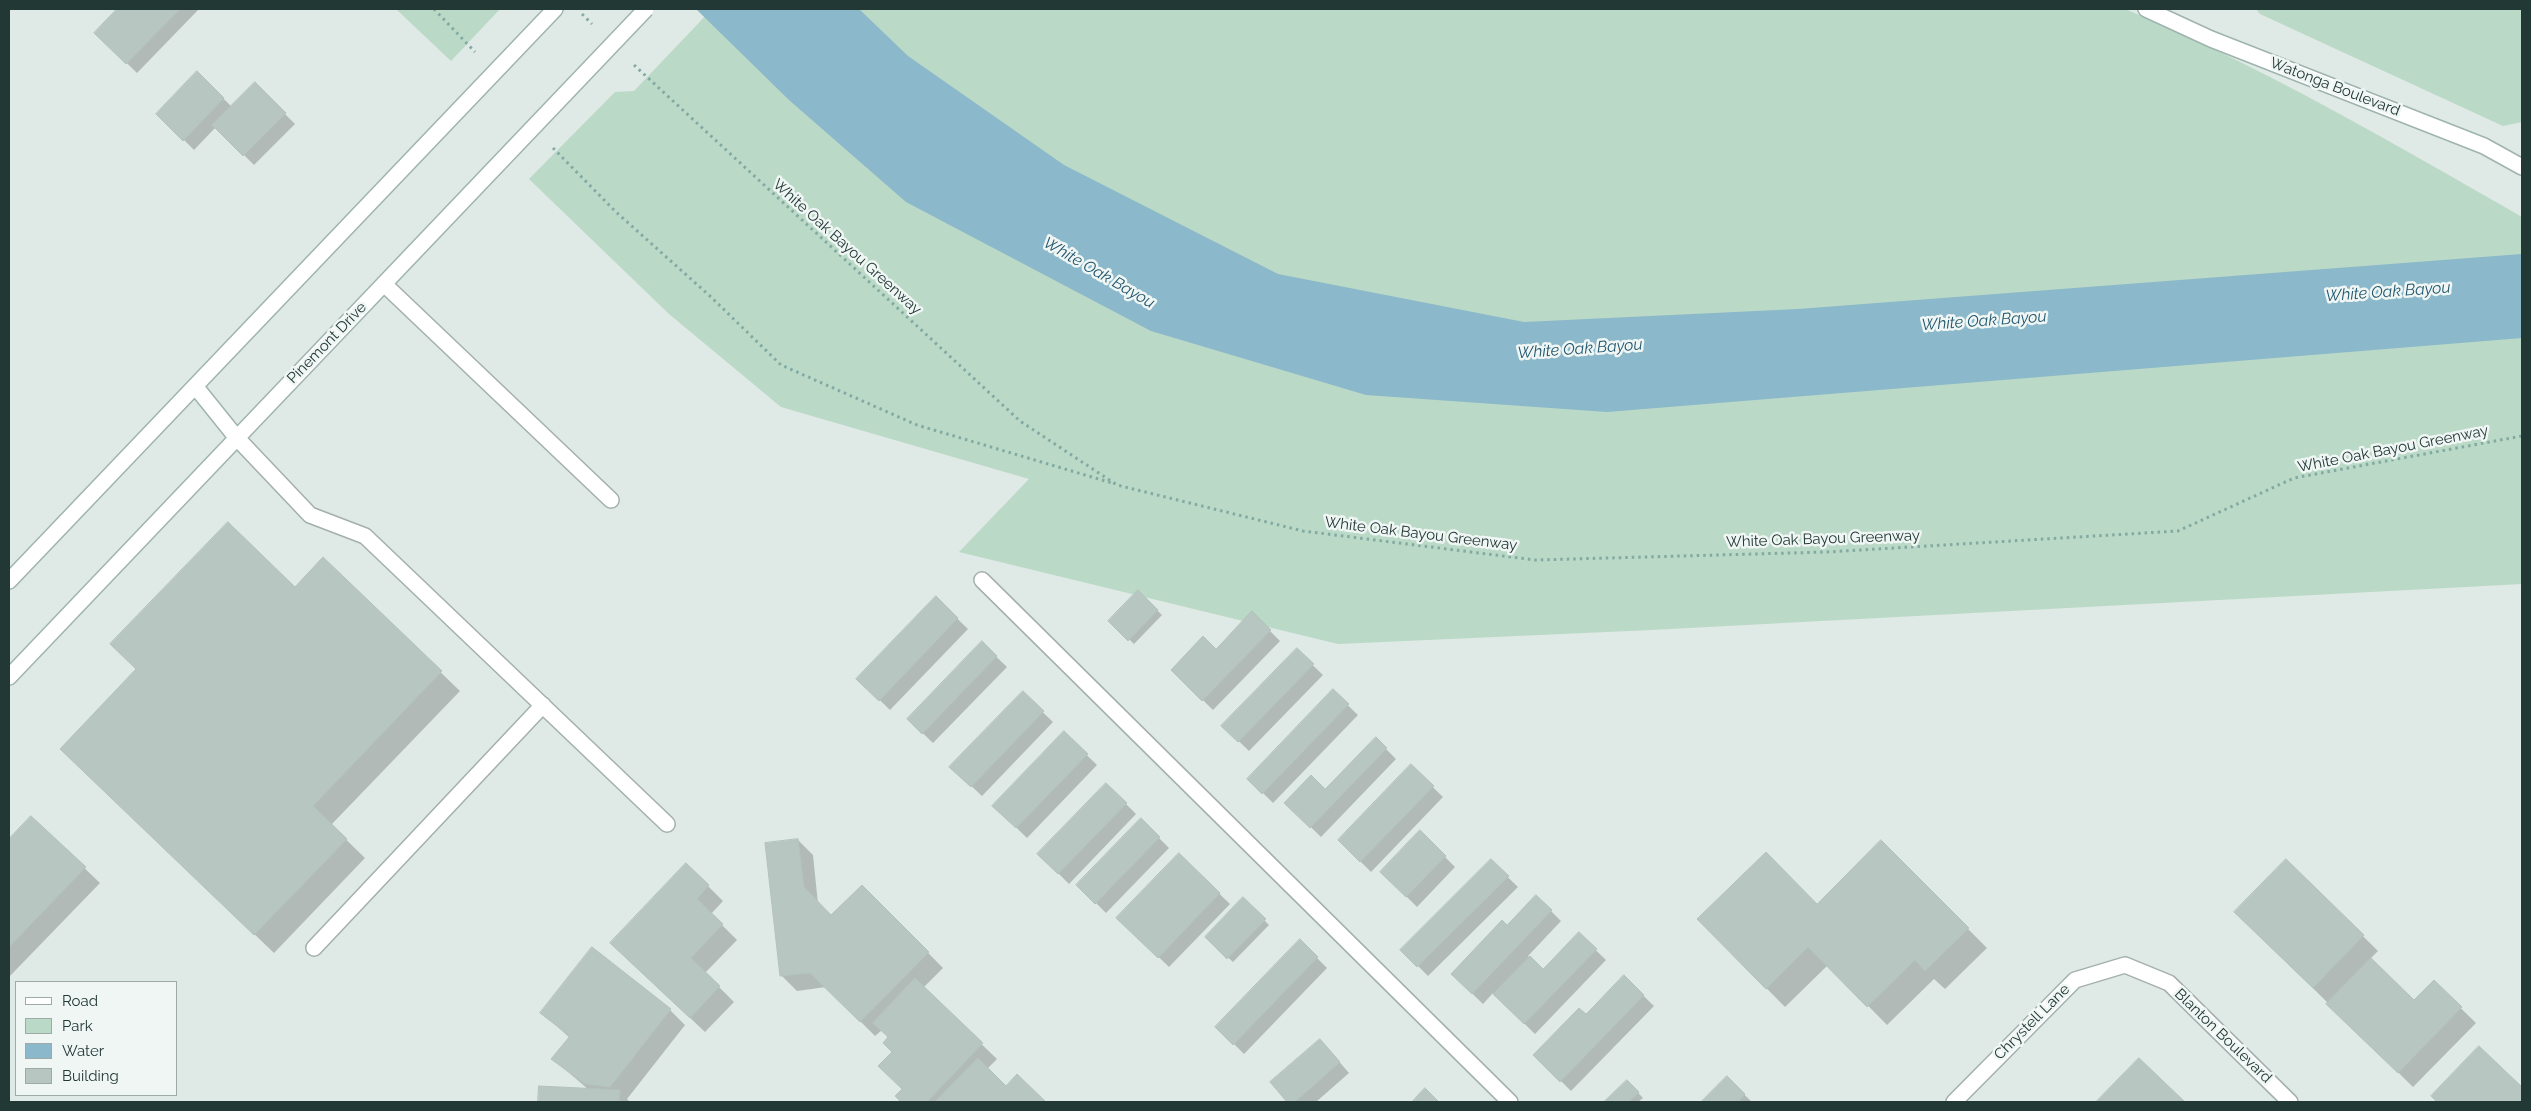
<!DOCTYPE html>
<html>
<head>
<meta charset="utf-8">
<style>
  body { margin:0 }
  #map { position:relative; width:2531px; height:1111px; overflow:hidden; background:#dfe9e6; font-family:Raleway,sans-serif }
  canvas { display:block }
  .frame { position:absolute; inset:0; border:10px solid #223835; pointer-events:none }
  .legend { position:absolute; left:15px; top:981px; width:162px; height:115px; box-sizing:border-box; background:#eff6f4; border:1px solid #9daaa8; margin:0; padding:6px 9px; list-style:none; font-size:15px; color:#223835 }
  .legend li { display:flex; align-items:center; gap:10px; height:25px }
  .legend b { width:25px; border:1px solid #9daaa8 }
</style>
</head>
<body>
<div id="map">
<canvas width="2531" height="1111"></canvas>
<div class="frame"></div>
<ul class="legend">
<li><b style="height:6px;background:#fff"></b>Road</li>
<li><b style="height:14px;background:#bad9c6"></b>Park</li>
<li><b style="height:14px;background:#8bb8ca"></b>Water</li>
<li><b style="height:14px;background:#b8c6c2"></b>Building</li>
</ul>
</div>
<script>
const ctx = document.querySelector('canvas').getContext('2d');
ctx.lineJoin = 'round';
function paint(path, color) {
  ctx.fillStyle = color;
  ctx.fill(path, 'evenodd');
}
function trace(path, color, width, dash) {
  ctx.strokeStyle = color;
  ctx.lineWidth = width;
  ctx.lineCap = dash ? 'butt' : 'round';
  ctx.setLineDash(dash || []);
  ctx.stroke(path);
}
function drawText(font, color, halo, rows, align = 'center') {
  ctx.font = font + ' Raleway,sans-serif';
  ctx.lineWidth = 5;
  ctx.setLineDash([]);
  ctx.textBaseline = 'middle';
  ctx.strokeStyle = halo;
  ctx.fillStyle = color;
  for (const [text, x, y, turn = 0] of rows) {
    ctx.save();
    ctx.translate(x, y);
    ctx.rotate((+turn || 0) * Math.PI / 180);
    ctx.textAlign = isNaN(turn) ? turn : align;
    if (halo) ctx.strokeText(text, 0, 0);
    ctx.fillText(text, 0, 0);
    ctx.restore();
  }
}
paint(new Path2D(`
  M396 9H500L451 61Z
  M712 9H2125C2263 67 2393 143 2522 217V584L1651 630 1338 644 959 552 1029 479 781 407 669 314 529 179 615 92 634 91Z
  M2256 9H2522V122L2503 126 2260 14Z`), '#bad9c6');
paint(new Path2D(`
  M696 9H859L908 56 1064 165 1278 274 1524 322 1798 309 2522 254V338L1607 412 1366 395 1151 331 906 202 789 100Z`), '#8bb8ca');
paint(new Path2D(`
  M119 9H199L137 73 96 33Z
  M197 73 232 107 255 84 295 124 254 165 216 127 194 150 158 114Z
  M323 559 460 691 331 825 365 858 274 953 81 768 137 669 295 589Z
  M1138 592 1162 615 1134 644 1110 621Z
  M936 598 968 629 890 710 858 679Z
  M1252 613 1280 641 1213 710 1172 670 1216 650Z
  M982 643 1007 667 933 743 908 719Z
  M1297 650 1323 675 1249 751 1223 726Z
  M1333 691 1358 715 1273 803 1249 779Z
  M1023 693 1053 722 982 796 951 767Z
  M1064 733 1097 765 1027 838 994 806Z
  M1376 739 1396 759 1321 837 1286 803 1325 791Z
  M1411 766 1443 797 1371 872 1339 840Z
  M1106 784 1136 814 1069 884 1039 854Z
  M32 818 100 883 9 977V841Z
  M1141 820 1169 848 1106 913 1078 885Z
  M1420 832 1455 867 1417 907 1382 872Z
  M798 840 813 855 818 904 831 917 862 886 943 968 923 988 997 1059 987 1069 1006 1087 1017 1076 1044 1102H903L897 1096 903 1089 889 1037 882 1030 875 1036 826 987 797 991 782 976 767 844Z
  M1881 842 1987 948 1945 989 1934 979 1887 1025 1828 965 1785 1007 1698 919 1817 905Z
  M1179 855 1230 904 1169 967 1118 918Z
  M2286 860 2378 951 2370 959 2414 1002 2434 982 2476 1023 2413 1087 2251 927Z
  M1491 861 1518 887 1428 976 1402 950Z
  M708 886 723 901 711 914 737 940 705 973 734 1002 705 1032 611 943Z
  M1243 899 1269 925 1233 962 1206 937Z
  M1551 911 1561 921 1528 956 1543 971 1579 934 1606 960 1535 1034 1493 993 1483 1004 1452 974 1508 926Z
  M1300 941 1327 968 1244 1054 1217 1027Z
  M592 949 670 1010 685 1025 627 1099 630 1102H540L541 1087 589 1090 553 1059 570 1038 542 1013Z
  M1624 977 1654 1006 1571 1091 1535 1055 1586 1016Z
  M2479 1048 2522 1089V1102H2438L2432 1096Z
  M1330 1051 1349 1073 1316 1102H1289L1272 1082Z
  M2139 1059 2184 1102H2098Z
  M1727 1078 1752 1102H1703Z
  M1627 1081 1643 1098 1638 1102H1606Z`), '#0003');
const building = new Path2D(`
  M117 9H180L126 64 94 33Z
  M197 71 224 98 183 141 156 114Z
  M255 82 286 113 243 156 212 125Z
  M228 522 295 587 323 557 442 671 313 806 347 839 254 935 60 749 136 669 110 644Z
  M1138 590 1158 610 1128 641 1108 621Z
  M936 596 958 618 879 701 856 679Z
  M1252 611 1271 630 1202 701 1171 670 1203 636 1216 649Z
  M982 641 997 656 922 734 907 719Z
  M1297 648 1314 664 1238 742 1221 726Z
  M1333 689 1349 704 1262 794 1247 779Z
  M1023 691 1044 711 971 787 949 767Z
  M1064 731 1088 754 1016 828 992 806Z
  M1376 737 1387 748 1310 828 1284 803 1311 775 1325 789Z
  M1411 764 1434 786 1360 862 1338 840Z
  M1106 783 1127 803 1058 874 1037 854Z
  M31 816 86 867 9 947V839Z
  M1141 818 1160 837 1095 904 1076 885Z
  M1420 830 1446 856 1406 897 1380 872Z
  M798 839 804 887 831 915 862 885 929 952 860 1022 810 973 780 976 765 843Z
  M1881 840 1969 928 1925 971 1915 960 1867 1007 1808 947 1766 989 1697 919 1766 852 1817 904Z
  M1179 853 1220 893 1158 958 1116 918Z
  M1491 859 1509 876 1417 967 1400 950Z
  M2286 859 2364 935 2313 988 2234 912Z
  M686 863 709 885 697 899 723 924 691 958 720 986 690 1018 610 943Z
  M1536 895 1552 910 1472 994 1451 974 1502 920 1507 925Z
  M1243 897 1266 919 1227 959 1205 937Z
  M1579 932 1597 949 1524 1024 1493 994 1530 956 1543 969Z
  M1300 939 1318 957 1233 1045 1215 1027Z
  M592 947 671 1009 610 1087 585 1084 551 1059 570 1036 540 1013Z
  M2371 958 2414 1000 2434 980 2462 1007 2398 1073 2326 1004Z
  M1624 975 1644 995 1560 1082 1533 1055 1579 1008 1586 1014Z
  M915 978 983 1043 927 1102H901L895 1096 902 1089 878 1066 892 1052 883 1043 888 1037 873 1023Z
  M1320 1039 1340 1062 1295 1102H1287L1270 1082Z
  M2479 1046 2522 1087V1102H2437L2431 1096Z
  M978 1058 1006 1086 1017 1074 1046 1102H935Z
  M2139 1058 2185 1102H2096Z
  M1727 1076 1745 1094 1738 1102H1701Z
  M1627 1080 1639 1092 1629 1102H1604Z
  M539 1086 620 1090 619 1102H538Z
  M1425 1088 1439 1102H1412Z`);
paint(building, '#b8c6c2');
trace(building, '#b2c2be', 1);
const service = new Path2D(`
  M384 284 611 500
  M236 437 310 515 365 536 667 824
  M982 580 1510 1102
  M314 948 543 705`);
const minor = new Path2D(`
  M1954 1102 2075 980 2125 965 2169 983 2290 1102`);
const secondary = new Path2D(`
  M2146 9 2211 39 2484 146 2522 167
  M195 386 236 437
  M9 581 555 9
  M9 677 565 94`);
trace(service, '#a3b0ad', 18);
trace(minor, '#a3b0ad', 18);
trace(secondary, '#9fb4af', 18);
trace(new Path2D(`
  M434 9 475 52
  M582 14 592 24
  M634 65 1020 421 1117 485 1303 531 1535 560 1827 552 2178 531 2294 478 2522 436
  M553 148 616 212 711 297 781 365 917 425 1112 483`), '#82aaa3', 3, [2.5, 4]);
trace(service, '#fff', 15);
trace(minor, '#fff', 15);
trace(secondary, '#fff', 15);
const secondaryBridge = new Path2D(`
  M565 94 646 9`);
trace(secondaryBridge, '#9fb4af', 18, []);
trace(secondaryBridge, '#fff', 15);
drawText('15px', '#223835', '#eff6f4', [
  ["Watonga Boulevard",2335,87,21],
  ["White Oak Bayou Greenway",847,247,42],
  ["Pinemont Drive",327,343,-46],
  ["White Oak Bayou Greenway",2393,449,-11],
  ["White Oak Bayou Greenway",1421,534,7],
  ["White Oak Bayou Greenway",1823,539,-2],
  ["Chrystell Lane",2032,1022,-45],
  ["Blanton Boulevard",2223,1036,44]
]);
drawText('italic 16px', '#21566e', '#eff6f4', [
  ["White Oak Bayou",1099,273,30],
  ["White Oak Bayou",2388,292,-4],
  ["White Oak Bayou",1984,321,-4],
  ["White Oak Bayou",1580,349,-4]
]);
</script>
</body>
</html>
